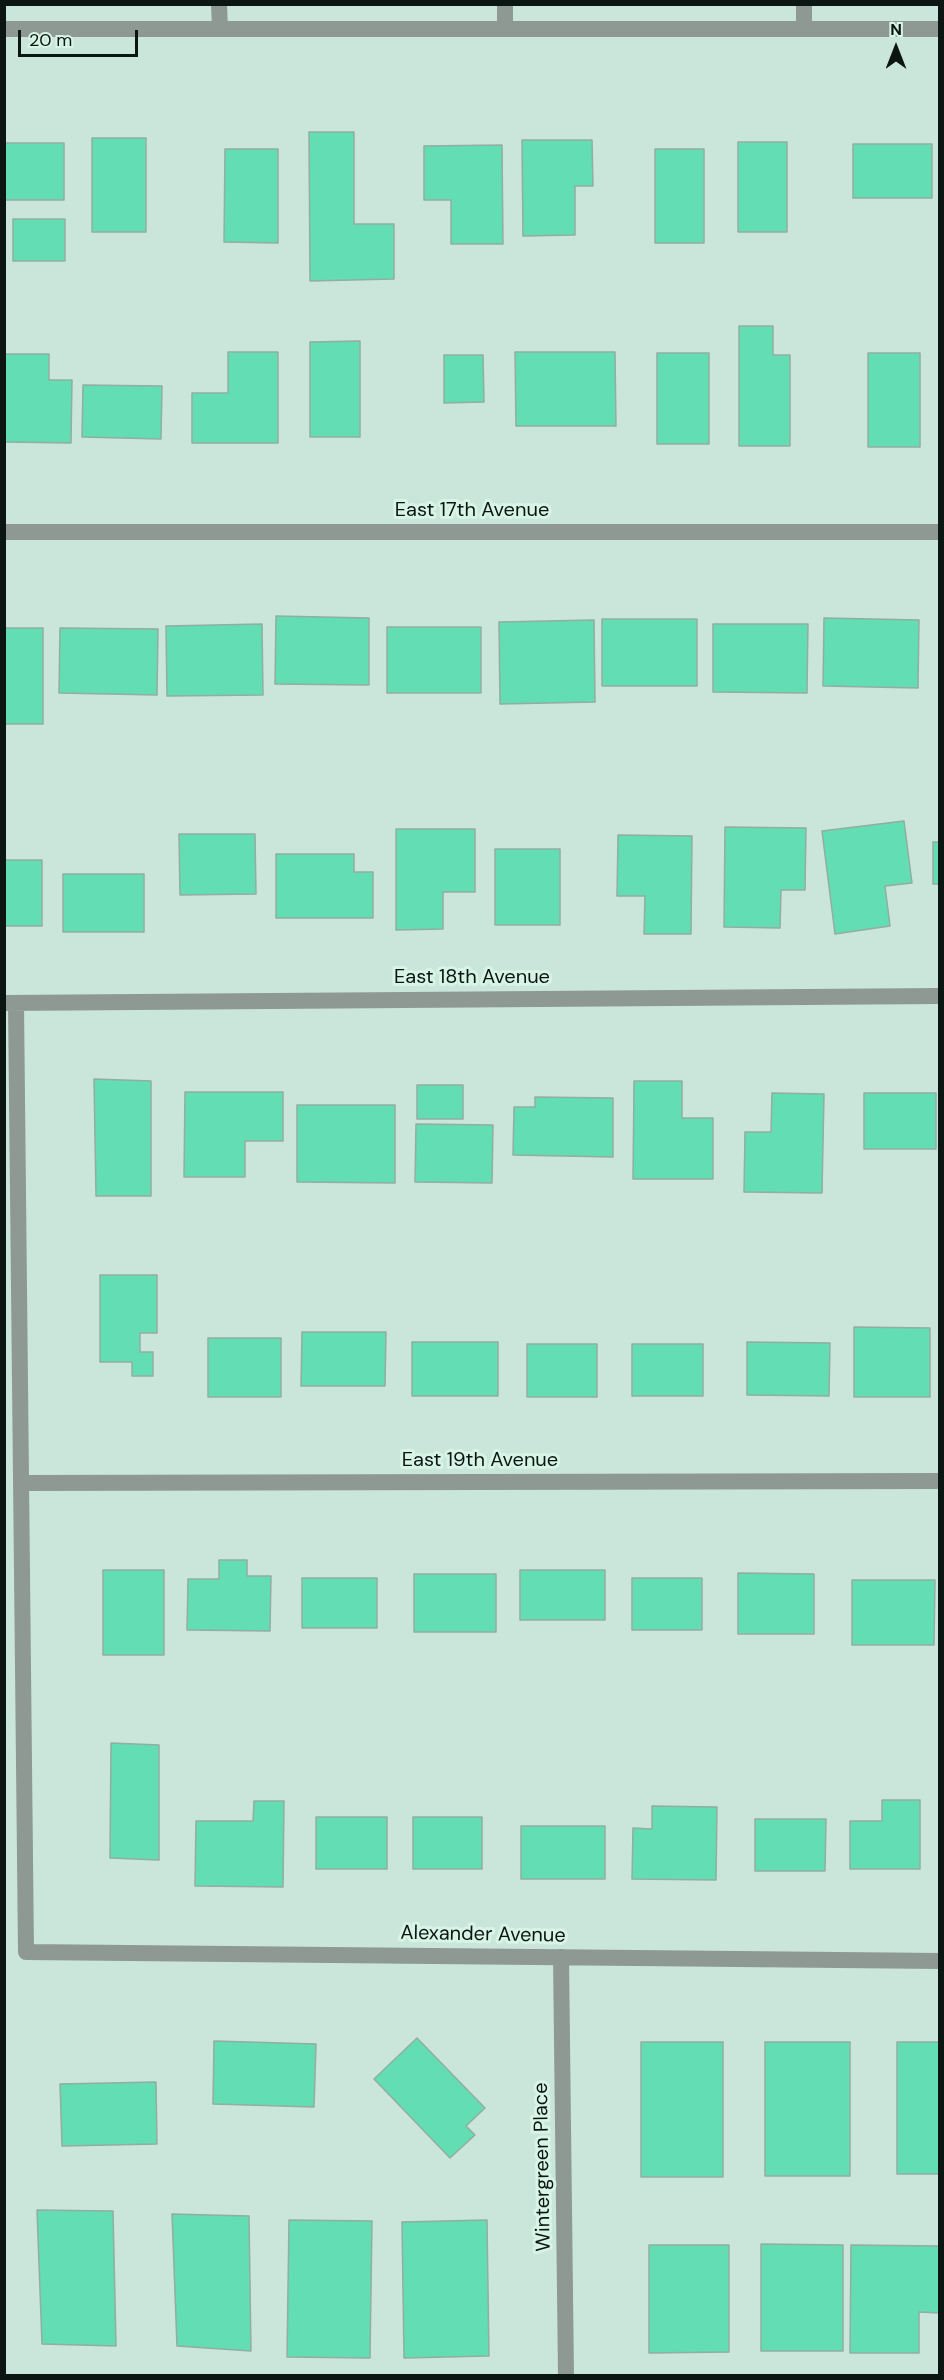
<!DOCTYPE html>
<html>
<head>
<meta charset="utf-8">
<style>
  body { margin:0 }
  #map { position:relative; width:944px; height:2380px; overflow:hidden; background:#cae6da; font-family:"DM Sans",sans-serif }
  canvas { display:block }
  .frame { position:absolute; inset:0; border:6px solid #0b1511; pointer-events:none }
  .north { position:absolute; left:866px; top:18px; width:60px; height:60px; -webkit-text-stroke:4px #d7f4e7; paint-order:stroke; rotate:0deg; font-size:16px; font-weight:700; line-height:24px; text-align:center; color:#0b1511 }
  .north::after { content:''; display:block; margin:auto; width:21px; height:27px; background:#0b1511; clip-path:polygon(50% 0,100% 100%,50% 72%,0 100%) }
  .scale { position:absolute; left:18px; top:30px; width:120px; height:27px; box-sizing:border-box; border:3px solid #0b1511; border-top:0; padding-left:8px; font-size:18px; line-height:21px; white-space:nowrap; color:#0b1511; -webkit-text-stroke:4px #d7f4e7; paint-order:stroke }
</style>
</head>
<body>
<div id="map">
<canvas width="944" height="2380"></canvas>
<div class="frame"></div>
<div class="north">N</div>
<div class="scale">20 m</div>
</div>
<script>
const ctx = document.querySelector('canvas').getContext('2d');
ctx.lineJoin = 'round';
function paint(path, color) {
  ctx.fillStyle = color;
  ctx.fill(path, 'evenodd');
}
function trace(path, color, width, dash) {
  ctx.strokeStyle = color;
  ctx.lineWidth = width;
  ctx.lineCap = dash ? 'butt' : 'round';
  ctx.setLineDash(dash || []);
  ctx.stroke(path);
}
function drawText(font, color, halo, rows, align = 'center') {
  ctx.font = font + ' "DM Sans",sans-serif';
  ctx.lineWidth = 6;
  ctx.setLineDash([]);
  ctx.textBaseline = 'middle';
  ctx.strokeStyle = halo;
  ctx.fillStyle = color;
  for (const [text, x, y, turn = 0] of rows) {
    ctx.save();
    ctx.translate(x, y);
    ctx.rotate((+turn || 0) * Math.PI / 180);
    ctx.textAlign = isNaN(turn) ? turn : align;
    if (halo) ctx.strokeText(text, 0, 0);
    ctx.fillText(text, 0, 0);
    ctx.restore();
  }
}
const building = new Path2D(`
  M309 132H354V224H394V279L310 281Z
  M92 138H146V232H92Z
  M522 140H592L593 186H575V235L523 236Z
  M738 142H787V232H738Z
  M4 143H64V200H4Z
  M853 144H932V198H853Z
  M502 145 503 244H451V200H424V146Z
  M225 149H278V243L224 242Z
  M655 149H704V243H655Z
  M13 219H65V261H13Z
  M739 326H773V355H790V446H739Z
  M360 341V437H310V342Z
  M228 352H278V443H192V393H228Z
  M515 352H615L616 426H516Z
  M657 353H709V444H657Z
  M868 353H920V447H868Z
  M4 354H49V380H72L71 443 4 442Z
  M444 355H483L484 402 444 403Z
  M83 385 162 386 161 439 82 437Z
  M276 616 369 618V685L275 684Z
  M824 618 919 620 918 688 823 686Z
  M602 619H697V686H602Z
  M594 620 595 702 500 704 499 622Z
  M262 624 263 695 167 696 166 626Z
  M713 624H808L807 693 713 692Z
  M387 627H481V693H387Z
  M4 628H43V724H4Z
  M60 628 158 629 157 695 59 693Z
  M904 821 912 883 885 886 890 926 835 934 822 831Z
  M725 827 806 828 805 890H781L780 928 724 927Z
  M396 829H475V892H443V929L396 930Z
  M179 834H255L256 894 180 895Z
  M618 835 692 836 691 934H644L645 896H617Z
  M933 842H940V884H933Z
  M495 849H560V925H495Z
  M276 854H354V872H373V918H276Z
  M4 860H42V926H4Z
  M63 874H144V932H63Z
  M94 1079 151 1081V1196H96Z
  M634 1081H682V1118H713V1179H633Z
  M417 1085H463V1119H417Z
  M185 1092H283V1141H245V1177H184Z
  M772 1093 824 1094 822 1193 744 1192 745 1132H771Z
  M864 1093H936V1149H864Z
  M535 1097 613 1098V1157L513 1155 514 1107H535Z
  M297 1105H395V1183L297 1182Z
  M416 1124 493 1125 492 1183 415 1182Z
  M100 1275H157V1333H140V1352H153V1376H132V1362H100Z
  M854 1327 930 1328V1397H854Z
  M302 1332H386L385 1386H301Z
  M208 1338H281V1397H208Z
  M412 1342H498V1396H412Z
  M747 1342 830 1343 829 1396 747 1395Z
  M527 1344H597V1397H527Z
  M632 1344H703V1396H632Z
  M219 1560H247V1576H271L270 1631 187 1630 188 1579H219Z
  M103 1570H164V1655H103Z
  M520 1570H605V1620H520Z
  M738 1573 814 1574V1634H738Z
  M414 1574H496V1632H414Z
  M302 1578H377V1628H302Z
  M632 1578H702V1630H632Z
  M852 1580H935L934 1645H852Z
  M111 1743 159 1745V1860L110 1858Z
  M882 1800H920V1869H850V1821H882Z
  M254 1801H284L283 1887 195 1886 196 1821H253Z
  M652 1806 717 1807 716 1880 632 1879 633 1828 652 1829Z
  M316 1817H387V1869H316Z
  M413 1817H482V1869H413Z
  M755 1819H826L825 1871H755Z
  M521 1826H605V1879H521Z
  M417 2038 485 2108 466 2126 475 2135 450 2158 374 2079Z
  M214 2041 316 2044 314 2107 213 2104Z
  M641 2042H723V2177H641Z
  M765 2042H850V2176H765Z
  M897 2042H940V2174H897Z
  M156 2082 157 2144 62 2146 60 2084Z
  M37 2210 113 2211 116 2346 42 2344Z
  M172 2214 249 2216 251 2351 177 2346Z
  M289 2220 372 2221 370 2358 287 2357Z
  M487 2220 489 2356 404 2358 402 2222Z
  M761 2244 843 2245V2351H761Z
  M649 2245H729V2352L649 2353Z
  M851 2245 940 2246V2313L919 2312V2353H850Z`);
paint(building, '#63ddb3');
trace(building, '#92ada2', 1.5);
trace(new Path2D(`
  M219 4 220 29
  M804 4V29`), '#8e9994', 16);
trace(new Path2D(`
  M505 4V29
  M4 29H940
  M4 532H940
  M4 1003 940 996
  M16 1003 26 1952 940 1961
  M21 1483 940 1481
  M561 1957 566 2376`), '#8e9994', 16);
drawText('20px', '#0b1511', '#d7f4e7', [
  ["East 17th Avenue",472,511],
  ["East 18th Avenue",472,978],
  ["East 19th Avenue",480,1461],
  ["Alexander Avenue",483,1935,1],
  ["Wintergreen Place",543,2167,-91]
]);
</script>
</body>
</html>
